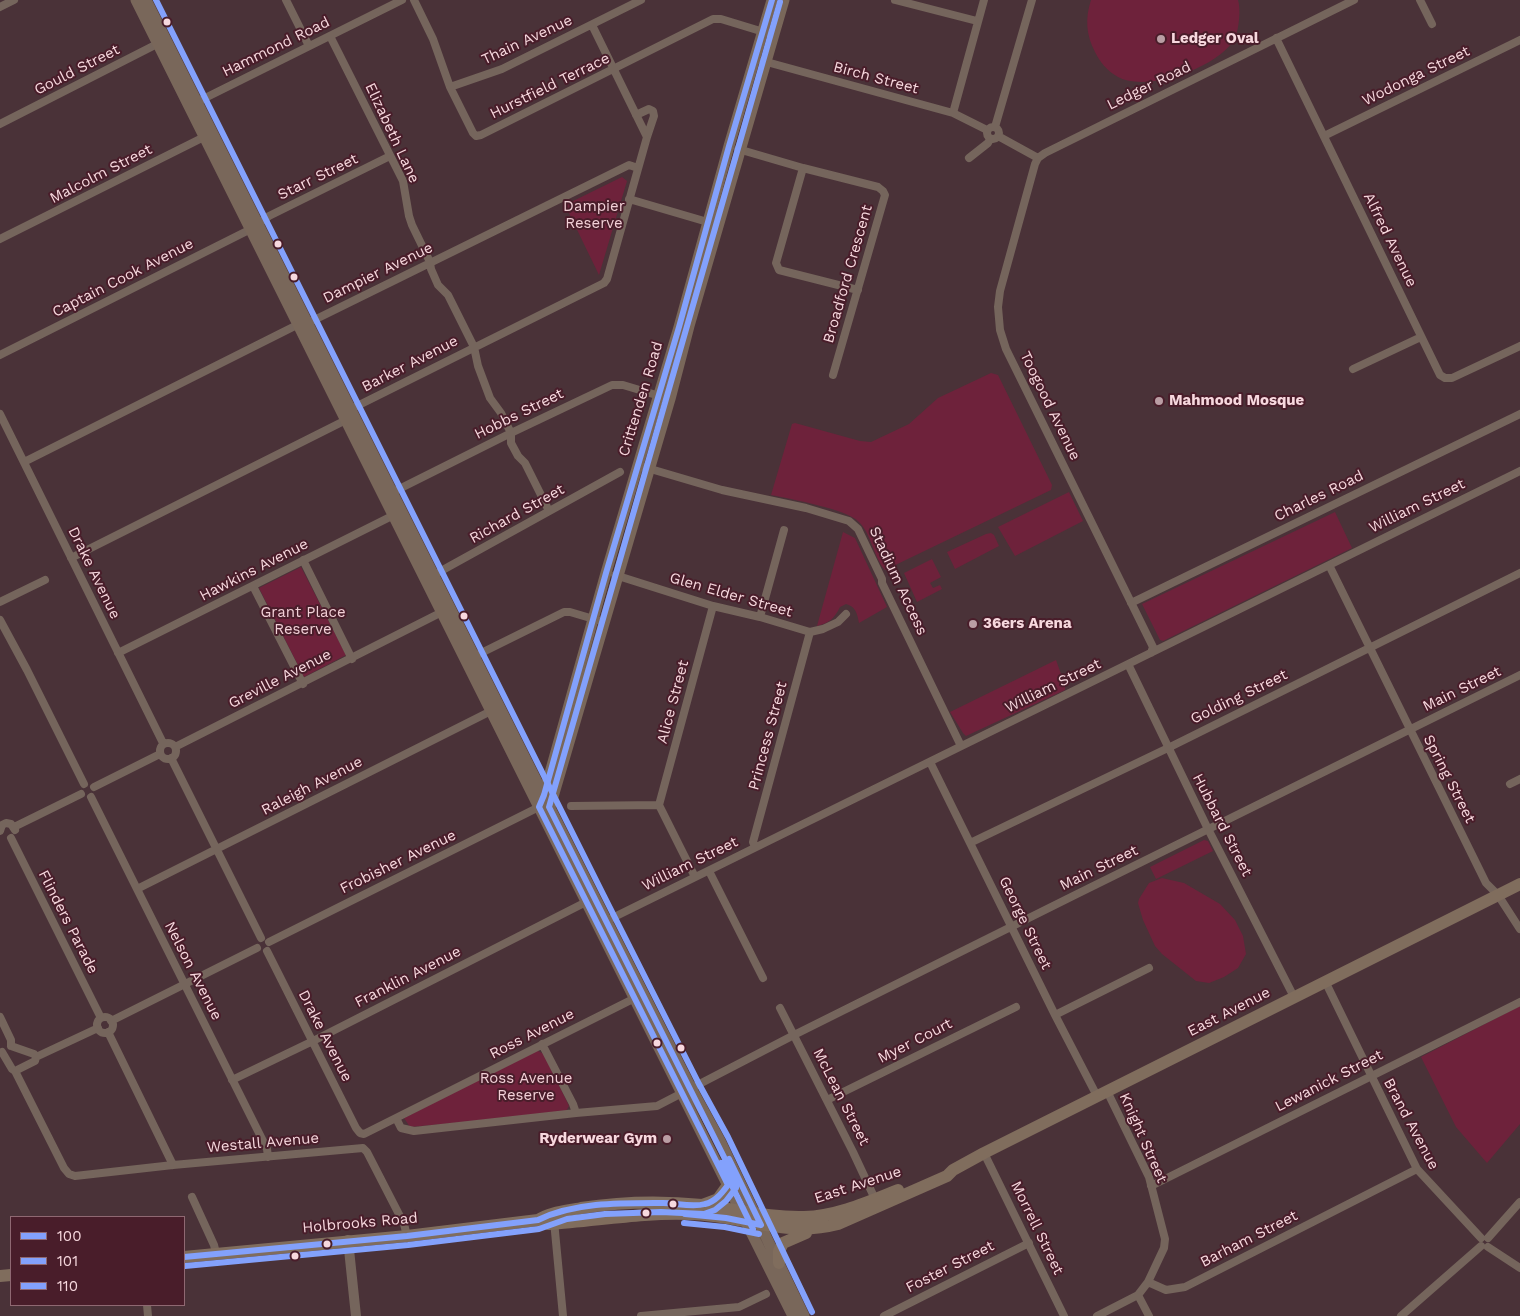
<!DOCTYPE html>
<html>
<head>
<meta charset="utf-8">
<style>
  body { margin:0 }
  #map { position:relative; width:1520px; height:1316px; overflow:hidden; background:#4a3238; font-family:"Work Sans",sans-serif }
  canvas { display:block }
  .legend { position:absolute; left:10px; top:1216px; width:175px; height:90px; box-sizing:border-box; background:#491d2a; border:1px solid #8f6872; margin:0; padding:6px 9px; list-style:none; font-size:15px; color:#f7d8de }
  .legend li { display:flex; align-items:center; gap:10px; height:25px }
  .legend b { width:25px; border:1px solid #8f6872 }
</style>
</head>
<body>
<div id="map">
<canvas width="1520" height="1316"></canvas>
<ul class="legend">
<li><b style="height:6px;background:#83a1fc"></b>100</li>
<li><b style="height:6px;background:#83a1fc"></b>101</li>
<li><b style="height:6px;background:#83a1fc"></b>110</li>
</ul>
</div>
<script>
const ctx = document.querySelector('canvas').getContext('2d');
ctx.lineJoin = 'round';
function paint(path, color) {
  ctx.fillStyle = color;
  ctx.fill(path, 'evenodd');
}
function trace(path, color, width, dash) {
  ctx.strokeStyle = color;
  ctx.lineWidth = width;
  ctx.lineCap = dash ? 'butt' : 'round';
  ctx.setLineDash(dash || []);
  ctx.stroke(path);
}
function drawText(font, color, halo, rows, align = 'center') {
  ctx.font = font + ' "Work Sans",sans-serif';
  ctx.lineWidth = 4;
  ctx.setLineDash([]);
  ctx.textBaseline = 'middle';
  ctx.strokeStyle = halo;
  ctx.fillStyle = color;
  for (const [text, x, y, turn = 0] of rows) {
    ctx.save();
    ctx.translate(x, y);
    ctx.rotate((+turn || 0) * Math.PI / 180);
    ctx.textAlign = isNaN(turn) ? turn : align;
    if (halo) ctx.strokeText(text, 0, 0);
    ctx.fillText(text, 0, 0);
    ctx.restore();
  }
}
paint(new Path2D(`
  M1091 0H1238C1241 9 1239 29 1235 38 1220 67 1147 93 1118 77 1107 71 1100 62 1095 52 1086 35 1085 18 1091 0Z
  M622 177 627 181 599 275 565 205Z
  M991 373 998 375 1052 485 1051 490 885 570C873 556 872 535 859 522 847 509 790 499 771 495L792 424 795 423 860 441 871 442 909 424 938 398Z
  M1069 492 1083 521 1015 556 998 527Z
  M1335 512 1352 548 1163 641 1160 640 1142 604Z
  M843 532 855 538 887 607 859 623C857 613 856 607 846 604L840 607C834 619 829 623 817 626Z
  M991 533 994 535 999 546 955 569 947 552 986 534Z
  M932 559 941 577 930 583 933 588 940 585 942 589 917 602 904 573Z
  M301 567 346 655 304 677 259 588Z
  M1056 660 1065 685V690L966 736 963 733 950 712Z
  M1204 840 1208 841 1213 851 1156 879 1150 867Z
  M1162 878 1184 883 1220 904 1235 920 1243 936 1246 954 1238 968 1224 977 1209 983 1196 981 1162 954 1155 946 1143 920 1138 903 1139 899 1149 883Z
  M1520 1006V1124L1487 1163 1456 1127 1421 1057Z
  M536 1050 544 1054 569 1106 565 1113 410 1127 404 1118Z`), '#6e223b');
trace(new Path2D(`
  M286 0 309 46
  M414 0 433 39 450 87 473 133 476 136 481 135 713 19H721L767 33
  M895 0 977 21
  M1420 0 1432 24
  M0 7 14 0
  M330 36 403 181 409 216 412 225 430 262 431 269 438 285 448 295 474 347 478 366 490 398 501 413 511 433V443L518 456 525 463 549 511
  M1276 38 1440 375 1445 378H1452L1520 346
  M763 61 953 113 987 130
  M450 87 502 69 641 0
  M193 104 402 0
  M953 113 984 0
  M636 115 649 109 653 111 654 116 647 137
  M0 124 161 42
  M987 133a6 6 0 1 1 12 0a6 6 0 1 1-12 0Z
  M995 127 1032 0
  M998 136 1038 158
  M1324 136 1520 40
  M738 149 803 168 878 187 883 191 885 195 833 375
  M969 158 988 143 990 139
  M803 168 776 263 779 270 858 290
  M629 199 711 223
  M0 239 208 135
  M0 355 251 229 269 216 390 156
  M1353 369 1421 337
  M0 414 163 743
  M24 462 299 324 308 323 629 165 638 168
  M637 465 722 490 806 508 849 521 858 529 882 579V583L961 746
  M389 494 511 433 612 385H623L663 397
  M71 558 346 420 351 409 604 283 607 279 647 137 592 25
  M303 560 352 659
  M1329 565 1486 883 1498 895 1520 929
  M615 575 713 606 760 617 810 632 823 629 838 622 846 614
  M430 577 620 472
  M253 586 303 684
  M0 602 45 580
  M1131 603 1520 414
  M760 617 784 530
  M0 620 27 670 84 784
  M118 653 396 514
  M1151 653 1153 647 1006 349 1000 330 998 307 1000 291 1035 164 1038 158 1045 153 1354 0
  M471 658 564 612H570L597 620
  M1128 664 1206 825 1294 997
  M160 751a8 8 0 1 1 16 0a8 8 0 1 1-16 0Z
  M175 747 446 610
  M171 758 261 938
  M930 762 1055 1015 1097 1096
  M1510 784 1520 779
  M94 787 160 754
  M91 797 267 1149 268 1157
  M659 805 713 606
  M571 806 659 805 695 877
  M14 827 81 794
  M0 831 2 825 6 823 11 824 15 830
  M11 838 101 1018
  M970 843 1168 748 1520 573
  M755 847 753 842 810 632
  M709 871 763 978
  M137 889 495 709
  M602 923 1520 471
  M269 942 539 807
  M267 951 356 1128 360 1133 364 1134 635 998
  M1325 981 1417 1169 1481 1238
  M780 1008 853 1152 875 1199
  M1055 1015 1149 968
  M0 1017 11 1040V1046
  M97 1025a8 8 0 1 1 16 0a8 8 0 1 1-16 0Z
  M111 1021 257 948
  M108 1032 173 1165
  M542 1044 573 1104 576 1113
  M11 1046 34 1054 36 1057
  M2 1052 12 1069 15 1071 64 1168 69 1174 75 1176 173 1165 363 1148 367 1152 404 1224 407 1236
  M15 1071 35 1061 36 1057 98 1028
  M232 1080 313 1041 590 900
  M1107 1091 1149 1177 1165 1239 1164 1248 1148 1282
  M827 1100 1016 1007
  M396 1118 401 1128 414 1131 576 1113 657 1106 794 1035 1075 895 1520 675
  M984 1153 1064 1316
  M1151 1186 1520 1002
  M192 1197 214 1245 216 1253
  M554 1221 563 1316
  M1488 1238 1520 1202
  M1488 1247 1520 1268
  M1138 1295 1149 1316
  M147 1305 148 1316
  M641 1316 739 1307 766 1294
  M884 1316 1029 1243
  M1097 1316 1138 1295 1148 1282 1166 1290 1185 1287 1417 1169
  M1401 1316 1481 1246`), '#75655c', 8);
trace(new Path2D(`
  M348 1240 356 1316`), '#75655c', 10);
trace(new Path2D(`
  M136 0 793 1316
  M146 0 595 898 691 1088 720 1141 804 1316
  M543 798 606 573 679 327 729 146 772 0
  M550 807 670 399 689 326 784 0`), '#79675a', 11);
trace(new Path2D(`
  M702 1205 718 1199 728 1185
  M538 1220C550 1212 567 1211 581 1208 620 1202 663 1201 702 1205 736 1209 770 1218 804 1217 837 1216 868 1202 898 1190
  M184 1257 407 1236 538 1220 549 1224C596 1221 643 1212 690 1214 742 1215 784 1238 838 1224L947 1176 953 1170 984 1153 1520 884
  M779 1263V1251L783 1243 806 1233
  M0 1276 11 1275`), '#806d5d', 12);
trace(new Path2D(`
  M729 1159 761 1225
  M685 1214 726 1218 761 1225
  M184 1257 407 1236 538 1220C575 1202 622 1203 663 1203 677 1203 692 1208 705 1204 715 1202 722 1193 728 1185L539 807 544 795 606 573 679 327 729 146 772 0`), '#83a1fc', 6);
trace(new Path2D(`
  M721 1163 753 1229
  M684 1223 725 1227 759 1234
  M185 1266 408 1245 539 1229 567 1219 605 1214 661 1212 704 1214 715 1210 726 1201 736 1188V1181L549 807 780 2`), '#83a1fc', 6);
trace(new Path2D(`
  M156 0 603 894 699 1084 728 1137 812 1312`), '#83a1fc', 6);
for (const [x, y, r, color] of [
  [167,22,4.5,"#f7d8de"],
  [1161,39,5,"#ba9ea4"],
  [278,244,4.5,"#f7d8de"],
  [294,277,4.5,"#f7d8de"],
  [1159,401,5,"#ba9ea4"],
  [464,616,4.5,"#f7d8de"],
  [973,624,5,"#ba9ea4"],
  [657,1043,4.5,"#f7d8de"],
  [681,1048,4.5,"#f7d8de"],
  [667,1139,5,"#ba9ea4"],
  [673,1204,4.5,"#f7d8de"],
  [646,1213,4.5,"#f7d8de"],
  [327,1244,4.5,"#f7d8de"],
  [295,1256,4.5,"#f7d8de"]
]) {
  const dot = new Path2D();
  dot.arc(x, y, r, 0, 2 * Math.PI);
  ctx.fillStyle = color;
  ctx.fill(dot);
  trace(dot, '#491d2a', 2);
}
drawText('bold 15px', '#f7d8de', '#491d2a', [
  ["Ledger Oval",1171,39],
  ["Mahmood Mosque",1169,401],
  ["36ers Arena",983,624],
  ["Ryderwear Gym",657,1139,"right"]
], 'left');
drawText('15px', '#f7d8de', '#491d2a', [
  ["Thain Avenue",527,40,-25],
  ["Hammond Road",276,47,-26],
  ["Gould Street",77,70,-27],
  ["Wodonga Street",1416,76,-26],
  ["Birch Street",876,78,15],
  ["Hurstfield Terrace",550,86,-26],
  ["Ledger Road",1149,86,-26],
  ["Elizabeth Lane",392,133,65],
  ["Malcolm Street",101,174,-27],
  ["Starr Street",318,177,-26],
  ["Alfred Avenue",1390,240,64],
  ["Dampier Avenue",378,273,-26],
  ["Broadford Crescent",848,274,-74],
  ["Captain Cook Avenue",123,278,-27],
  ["Barker Avenue",410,364,-27],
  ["Crittenden Road",641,399,-73],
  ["Toogood Avenue",1050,406,64],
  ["Hobbs Street",519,414,-26],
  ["Charles Road",1319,496,-26],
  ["William Street",1417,506,-26],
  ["Richard Street",517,514,-29],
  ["Hawkins Avenue",254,570,-27],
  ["Drake Avenue",94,573,64],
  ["Stadium Access",898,581,65],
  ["Glen Elder Street",731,595,16],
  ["Greville Avenue",280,679,-27],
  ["William Street",1053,686,-26],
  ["Main Street",1462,689,-26],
  ["Golding Street",1239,697,-26],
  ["Alice Street",673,702,-75],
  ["Princess Street",768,736,-75],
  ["Spring Street",1449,779,63],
  ["Raleigh Avenue",312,786,-27],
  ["Hubbard Street",1222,825,63],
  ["Frobisher Avenue",398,862,-26],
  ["William Street",690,864,-26],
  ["Main Street",1099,868,-26],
  ["Flinders Parade",68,922,63],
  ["George Street",1025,923,64],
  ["Nelson Avenue",193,971,63],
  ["Franklin Avenue",408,977,-27],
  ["East Avenue",1229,1012,-27],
  ["Ross Avenue",532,1034,-27],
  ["Drake Avenue",325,1036,63],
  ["Myer Court",915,1041,-27],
  ["Lewanick Street",1329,1081,-27],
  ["McLean Street",841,1097,63],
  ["Brand Avenue",1411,1124,62],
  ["Knight Street",1143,1138,66],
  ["Westall Avenue",263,1143,-5],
  ["East Avenue",858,1185,-18],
  ["Holbrooks Road",360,1223,-5],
  ["Morrell Street",1037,1228,64],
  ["Barham Street",1249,1239,-27],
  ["Foster Street",950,1267,-27]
]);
drawText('15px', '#f2d0d7', '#491d2a', [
  ["Dampier",594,207],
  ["Reserve",594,224],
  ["Grant Place",303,613],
  ["Reserve",303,630],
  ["Ross Avenue",526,1079],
  ["Reserve",526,1096]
]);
</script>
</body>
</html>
